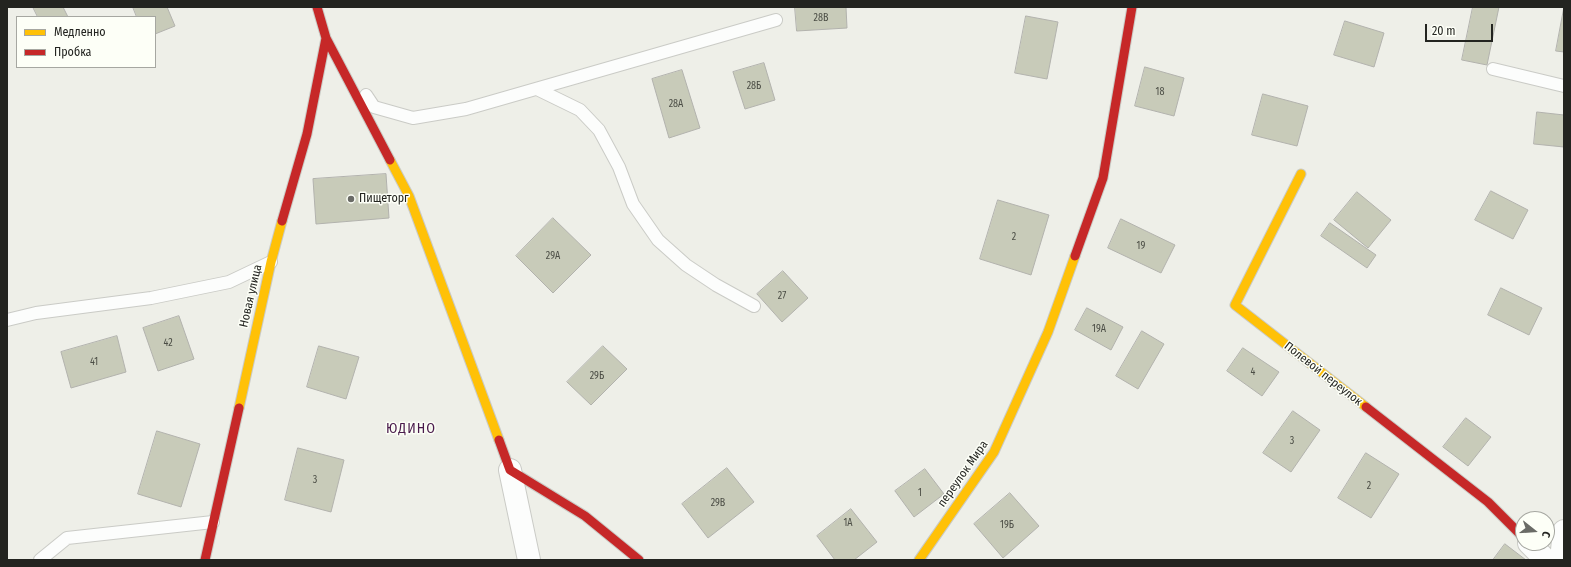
<!DOCTYPE html>
<html>
<head>
<meta charset="utf-8">
<style>
  body { margin:0 }
  #map { position:relative; width:1571px; height:567px; overflow:hidden; background:#eeefe8; font-family:"Fira Sans Condensed",sans-serif }
  canvas { display:block }
  .frame { position:absolute; inset:0; border:8px solid #232420; pointer-events:none }
  .legend { position:absolute; left:16px; top:16px; width:140px; height:52px; box-sizing:border-box; background:#fdfff7; border:1px solid #a6a7a1; margin:0; padding:5px 7px; list-style:none; font-size:12px; color:#232420 }
  .legend li { display:flex; align-items:center; gap:8px; height:20px }
  .legend b { width:20px; border:1px solid #a6a7a1 }
  .north { position:absolute; left:1515px; top:511px; width:40px; height:40px; box-sizing:border-box; background:#fdfff7; border:1px solid #a6a7a1; border-radius:50%; rotate:107deg; font-size:11px; font-weight:700; line-height:16px; text-align:center; color:#232420 }
  .north::after { content:''; display:block; margin:auto; width:14px; height:18px; background:#6a6b66; clip-path:polygon(50% 0,100% 100%,50% 72%,0 100%) }
  .scale { position:absolute; left:1425px; top:24px; width:68px; height:18px; box-sizing:border-box; border:2px solid #232420; border-top:0; padding-left:5px; font-size:12px; line-height:14px; white-space:nowrap; color:#232420; -webkit-text-stroke:3px #fdfff7; paint-order:stroke }
</style>
</head>
<body>
<div id="map">
<canvas width="1571" height="567"></canvas>
<div class="frame"></div>
<ul class="legend">
<li><b style="height:5px;background:#ffc107"></b>Медленно</li>
<li><b style="height:5px;background:#c62828"></b>Пробка</li>
</ul>
<div class="north">С</div>
<div class="scale">20 m</div>
</div>
<script>
const ctx = document.querySelector('canvas').getContext('2d');
ctx.lineJoin = 'round';
function paint(path, color) {
  ctx.fillStyle = color;
  ctx.fill(path, 'evenodd');
}
function trace(path, color, width, dash) {
  ctx.strokeStyle = color;
  ctx.lineWidth = width;
  ctx.lineCap = dash ? 'butt' : 'round';
  ctx.setLineDash(dash || []);
  ctx.stroke(path);
}
function drawText(font, color, halo, rows, align = 'center') {
  ctx.font = font + ' "Fira Sans Condensed",sans-serif';
  ctx.lineWidth = 3;
  ctx.setLineDash([]);
  ctx.textBaseline = 'middle';
  ctx.strokeStyle = halo;
  ctx.fillStyle = color;
  for (const [text, x, y, turn = 0] of rows) {
    ctx.save();
    ctx.translate(x, y);
    ctx.rotate((+turn || 0) * Math.PI / 180);
    ctx.textAlign = isNaN(turn) ? turn : align;
    if (halo) ctx.strokeText(text, 0, 0);
    ctx.fillText(text, 0, 0);
    ctx.restore();
  }
}
const building = new Path2D(`
  M33 7H63L68 17H38Z
  M133 7H167L175 26 155 34V17H137Z
  M795 7H846L847 28 797 31Z
  M1473 7H1499L1487 65 1462 60Z
  M1564 7V52L1556 51Z
  M1026 16 1058 22 1047 79 1015 73Z
  M1345 21 1384 33 1374 67 1334 55Z
  M764 63 775 100 745 109 733 72Z
  M1145 67 1184 78 1174 116 1135 106Z
  M682 70 700 128 669 138 652 79Z
  M1263 94 1308 106 1297 146 1252 135Z
  M1537 112 1564 115V147L1534 144Z
  M386 174 389 218 316 224 313 179Z
  M1491 191 1528 210 1513 239 1475 220Z
  M1357 192 1391 220 1368 248 1334 220Z
  M998 200 1049 215 1031 275 980 259Z
  M553 218 591 255 553 293 516 256Z
  M1121 219 1175 245 1161 273 1108 248Z
  M1330 223 1376 255 1367 268 1321 236Z
  M783 271 808 298 782 322 757 294Z
  M1501 288 1542 308 1529 335 1488 315Z
  M1087 308 1123 327 1111 350 1075 330Z
  M179 316 194 359 158 371 143 328Z
  M1142 331 1164 344 1138 389 1116 376Z
  M117 336 126 372 71 388 61 352Z
  M319 346 359 357 346 399 307 387Z
  M603 346 627 369 591 405 567 382Z
  M1243 348 1279 372 1262 396 1227 371Z
  M1293 411 1320 430 1291 472 1263 453Z
  M1466 418 1491 437 1468 466 1443 447Z
  M157 431 200 444 181 507 138 494Z
  M298 448 344 460 331 512 285 500Z
  M1366 453 1399 474 1371 518 1338 498Z
  M727 468 754 502 708 538 682 504Z
  M925 469 944 494 914 517 895 491Z
  M1010 493 1039 526 1003 558 974 524Z
  M851 509 877 542 854 560H835L817 536Z
  M1505 544 1526 560H1493Z`);
paint(building, '#c8cbb9');
trace(building, '#b2b2ad', 1);
const lane = new Path2D(`
  M1493 69 1564 86
  M537 89 580 110 599 130 619 167 633 204 658 240 686 265 716 285 754 306
  M366 95 374 107 413 118 466 109 776 20
  M7 320 36 313 151 298 229 282 271 262
  M40 560 67 538 213 522`);
const street = new Path2D(`
  M510 470 529 560
  M1529 543 1546 560
  M1561 560 1564 531`);
const slow = new Path2D(`
  M390 160 409 196 499 440
  M1301 174 1235 305 1366 407
  M239 408 271 262 282 221
  M919 560 994 452 1048 332 1075 256`);
const jam = new Path2D(`
  M317 7 326 38 390 160
  M282 221 307 134 326 38
  M1075 256 1103 178 1132 7
  M1366 407 1488 502 1523 537
  M499 440 510 470 585 516 639 560
  M205 560 239 408`);
trace(lane, '#cacbc6', 14);
trace(street, '#cacbc6', 24);
trace(slow, '#cacbc6', 11);
trace(jam, '#cacbc6', 11);
trace(lane, '#fcfdfc', 12);
trace(street, '#fcfdfc', 22);
trace(slow, '#ffc107', 9);
trace(jam, '#c62828', 9);
for (const [x, y, r, color] of [
  [351,199,4,"#6a6b66"]
]) {
  const dot = new Path2D();
  dot.arc(x, y, r, 0, 2 * Math.PI);
  ctx.fillStyle = color;
  ctx.fill(dot);
  trace(dot, '#fdfff7', 1.5);
}
drawText('10px', '#4c4e46', null, [
  ["28В",821,18],
  ["28Б",754,86],
  ["18",1160,92],
  ["28А",676,104],
  ["2",1014,237],
  ["19",1141,246],
  ["29А",553,256],
  ["27",782,296],
  ["19А",1099,329],
  ["42",168,343],
  ["41",94,362],
  ["4",1253,372],
  ["29Б",597,376],
  ["3",1292,441],
  ["3",315,480],
  ["2",1369,486],
  ["1",920,493],
  ["29В",718,503],
  ["1А",848,523],
  ["19Б",1007,525]
]);
drawText('12px', '#232420', '#fdfff7', [
  ["Пищеторг",359,199]
], 'left');
drawText('12px', '#232420', '#fdfff7', [
  ["Новая улица",251,296,-77],
  ["Полевой переулок",1323,374,38],
  ["переулок Мира",963,474,-55]
]);
ctx.letterSpacing = '1px';
drawText('14px', '#4a1b4c', '#fdfff7', [
  ["ЮДИНО",411,429]
]);
ctx.letterSpacing = '0px';
</script>
</body>
</html>
